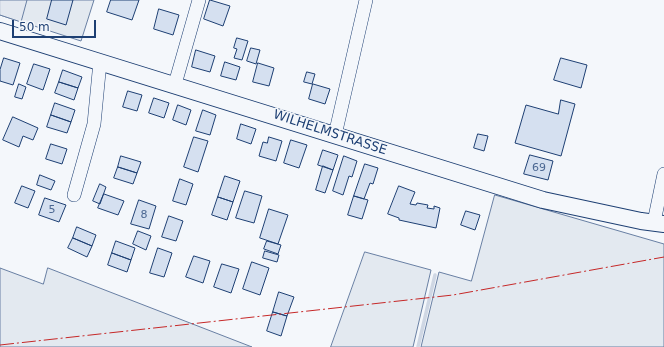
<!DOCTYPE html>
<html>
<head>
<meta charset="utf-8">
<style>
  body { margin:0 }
  #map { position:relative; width:664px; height:347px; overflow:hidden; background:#f4f7fb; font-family:"DejaVu Sans",sans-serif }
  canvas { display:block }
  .scale { position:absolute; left:12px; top:20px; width:84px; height:18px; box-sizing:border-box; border:2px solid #1d3f73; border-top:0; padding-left:5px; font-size:12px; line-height:14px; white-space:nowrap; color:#1d3f73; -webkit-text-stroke:3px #f4f7fb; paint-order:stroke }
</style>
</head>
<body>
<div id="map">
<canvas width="664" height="347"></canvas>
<div class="scale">50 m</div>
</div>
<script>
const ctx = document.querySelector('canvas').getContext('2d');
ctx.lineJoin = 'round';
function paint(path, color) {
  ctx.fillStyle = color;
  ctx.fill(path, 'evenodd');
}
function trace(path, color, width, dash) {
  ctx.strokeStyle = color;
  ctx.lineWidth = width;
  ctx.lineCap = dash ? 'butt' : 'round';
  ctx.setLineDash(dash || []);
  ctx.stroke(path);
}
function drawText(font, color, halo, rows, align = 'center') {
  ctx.font = font + ' "DejaVu Sans",sans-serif';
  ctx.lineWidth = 3;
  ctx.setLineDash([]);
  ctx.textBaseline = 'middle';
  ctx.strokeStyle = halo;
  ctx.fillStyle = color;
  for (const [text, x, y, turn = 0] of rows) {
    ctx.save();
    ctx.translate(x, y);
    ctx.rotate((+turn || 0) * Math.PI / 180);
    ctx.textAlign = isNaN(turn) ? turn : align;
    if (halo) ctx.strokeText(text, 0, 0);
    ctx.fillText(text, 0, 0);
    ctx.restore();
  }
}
const green = new Path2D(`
  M0 0H94L81 41 0 15Z
  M495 195 664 244V347H421L439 272 471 281Z
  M365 252 431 270 413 347H331Z
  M48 268 252 347H0V268L43 284Z`);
paint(green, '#e3e9f0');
trace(green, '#687fa3', 1);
const parking = new Path2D(`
  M0 0H27L21 22 0 15Z`);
paint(parking, '#e3e8f0');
trace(parking, '#687fa3', 1);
trace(new Path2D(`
  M418 347 435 275`), '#cfd7e4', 3.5);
const building = new Path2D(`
  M52 0H73L66 25 47 19Z
  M111 0H139L132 20 107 12Z
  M210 0 230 6 223 26 204 19Z
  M159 9 179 15 173 35 154 29Z
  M237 38 248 41 242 60 234 58 237 49 234 48Z
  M251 48 260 50 256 64 247 61Z
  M196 50 215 56 210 72 192 67Z
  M4 58 20 63 13 85 0 81V70Z
  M561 58 587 65 581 88 554 80Z
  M225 62 240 67 236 80 221 76Z
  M258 63 274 68 269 86 253 82Z
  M34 64 50 69 43 90 27 84Z
  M63 70 82 77 78 88 59 82Z
  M307 72 315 74 312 84 304 82Z
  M59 82 78 88 74 100 55 93Z
  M19 84 26 87 22 99 15 97Z
  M313 84 330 89 325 104 309 99Z
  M128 91 142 95 137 111 123 107Z
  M154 98 169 103 164 118 149 113Z
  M561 100 575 104 561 156 515 143 526 105 558 114Z
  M55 103 75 110 71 122 51 115Z
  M178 105 191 110 186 125 173 120Z
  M203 110 216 115 210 135 196 131Z
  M51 115 71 122 67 133 47 127Z
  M13 117 38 128 33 140 23 136 19 147 3 140Z
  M241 124 256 129 251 144 237 139Z
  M478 134 488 136 484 151 474 148Z
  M194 137 208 141 198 172 184 167Z
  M269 137 282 141 276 161 259 156 263 142 267 143Z
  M291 140 307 145 299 168 284 163Z
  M51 144 67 149 62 164 46 159Z
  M323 150 338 155 333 170 318 165Z
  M530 155 553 161 548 180 524 174Z
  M121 156 141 162 137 173 118 167Z
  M344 156 357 161 352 177 349 176 343 195 333 191Z
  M365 164 378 168 373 184 370 183 364 199 354 196Z
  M323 166 333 170 325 193 316 190Z
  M118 167 137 173 133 184 114 178Z
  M40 175 55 181 51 190 37 185Z
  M225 176 240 181 233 202 218 197Z
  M180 179 193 184 186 205 173 201Z
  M100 184 106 187 100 204 93 201Z
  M22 186 35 191 28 208 15 203Z
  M399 186 415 192 410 204 416 205 417 203 428 205 427 208 434 209V206L440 208 436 228 399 220V218L388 214Z
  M245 191 262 196 254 223 236 218Z
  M104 194 124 201 118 215 98 208Z
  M354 196 368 200 362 219 348 215Z
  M218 197 233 202 227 220 212 215Z
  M45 198 66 205 59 222 39 215Z
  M139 200 156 206 149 229 131 224Z
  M269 209 288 215 278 244 260 238Z
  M466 211 480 215 475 230 461 225Z
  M169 216 183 221 176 241 162 237Z
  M77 227 96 235 92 246 73 238Z
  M138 231 151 236 146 250 133 244Z
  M73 238 92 246 87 257 68 248Z
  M116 241 135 248 131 260 112 253Z
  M267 241 281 245 278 254 264 249Z
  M158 248 172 253 164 277 150 273Z
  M265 251 279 255 277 262 263 258Z
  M112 253 131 260 127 272 108 265Z
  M194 256 210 261 203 283 186 277Z
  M252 262 269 268 260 295 243 289Z
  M222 264 239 269 231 293 214 287Z
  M279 292 294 297 287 316 273 312Z
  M273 312 287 316 281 336 267 331Z`);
paint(building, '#d5e0f0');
trace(building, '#1d3f73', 1);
const minor = new Path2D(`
  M175 84 199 0
  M335 135 366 0
  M74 195 94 124 100 62
  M654 222 664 174`);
const major = new Path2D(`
  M0 31 543 200 641 221 664 224`);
trace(minor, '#1d3f73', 14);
trace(major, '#1d3f73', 18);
trace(minor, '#f4f7fb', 13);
trace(major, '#f4f7fb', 16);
trace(new Path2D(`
  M0 345 453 295 664 257`), '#c62828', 1, [14, 3, 2, 3]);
drawText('11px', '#4b6792', null, [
  ["69",539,168],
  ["5",52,210],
  ["8",144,215]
]);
drawText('13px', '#1d3f73', '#f4f7fb', [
  ["WILHELMSTRASSE",330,133,18]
]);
</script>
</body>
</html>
